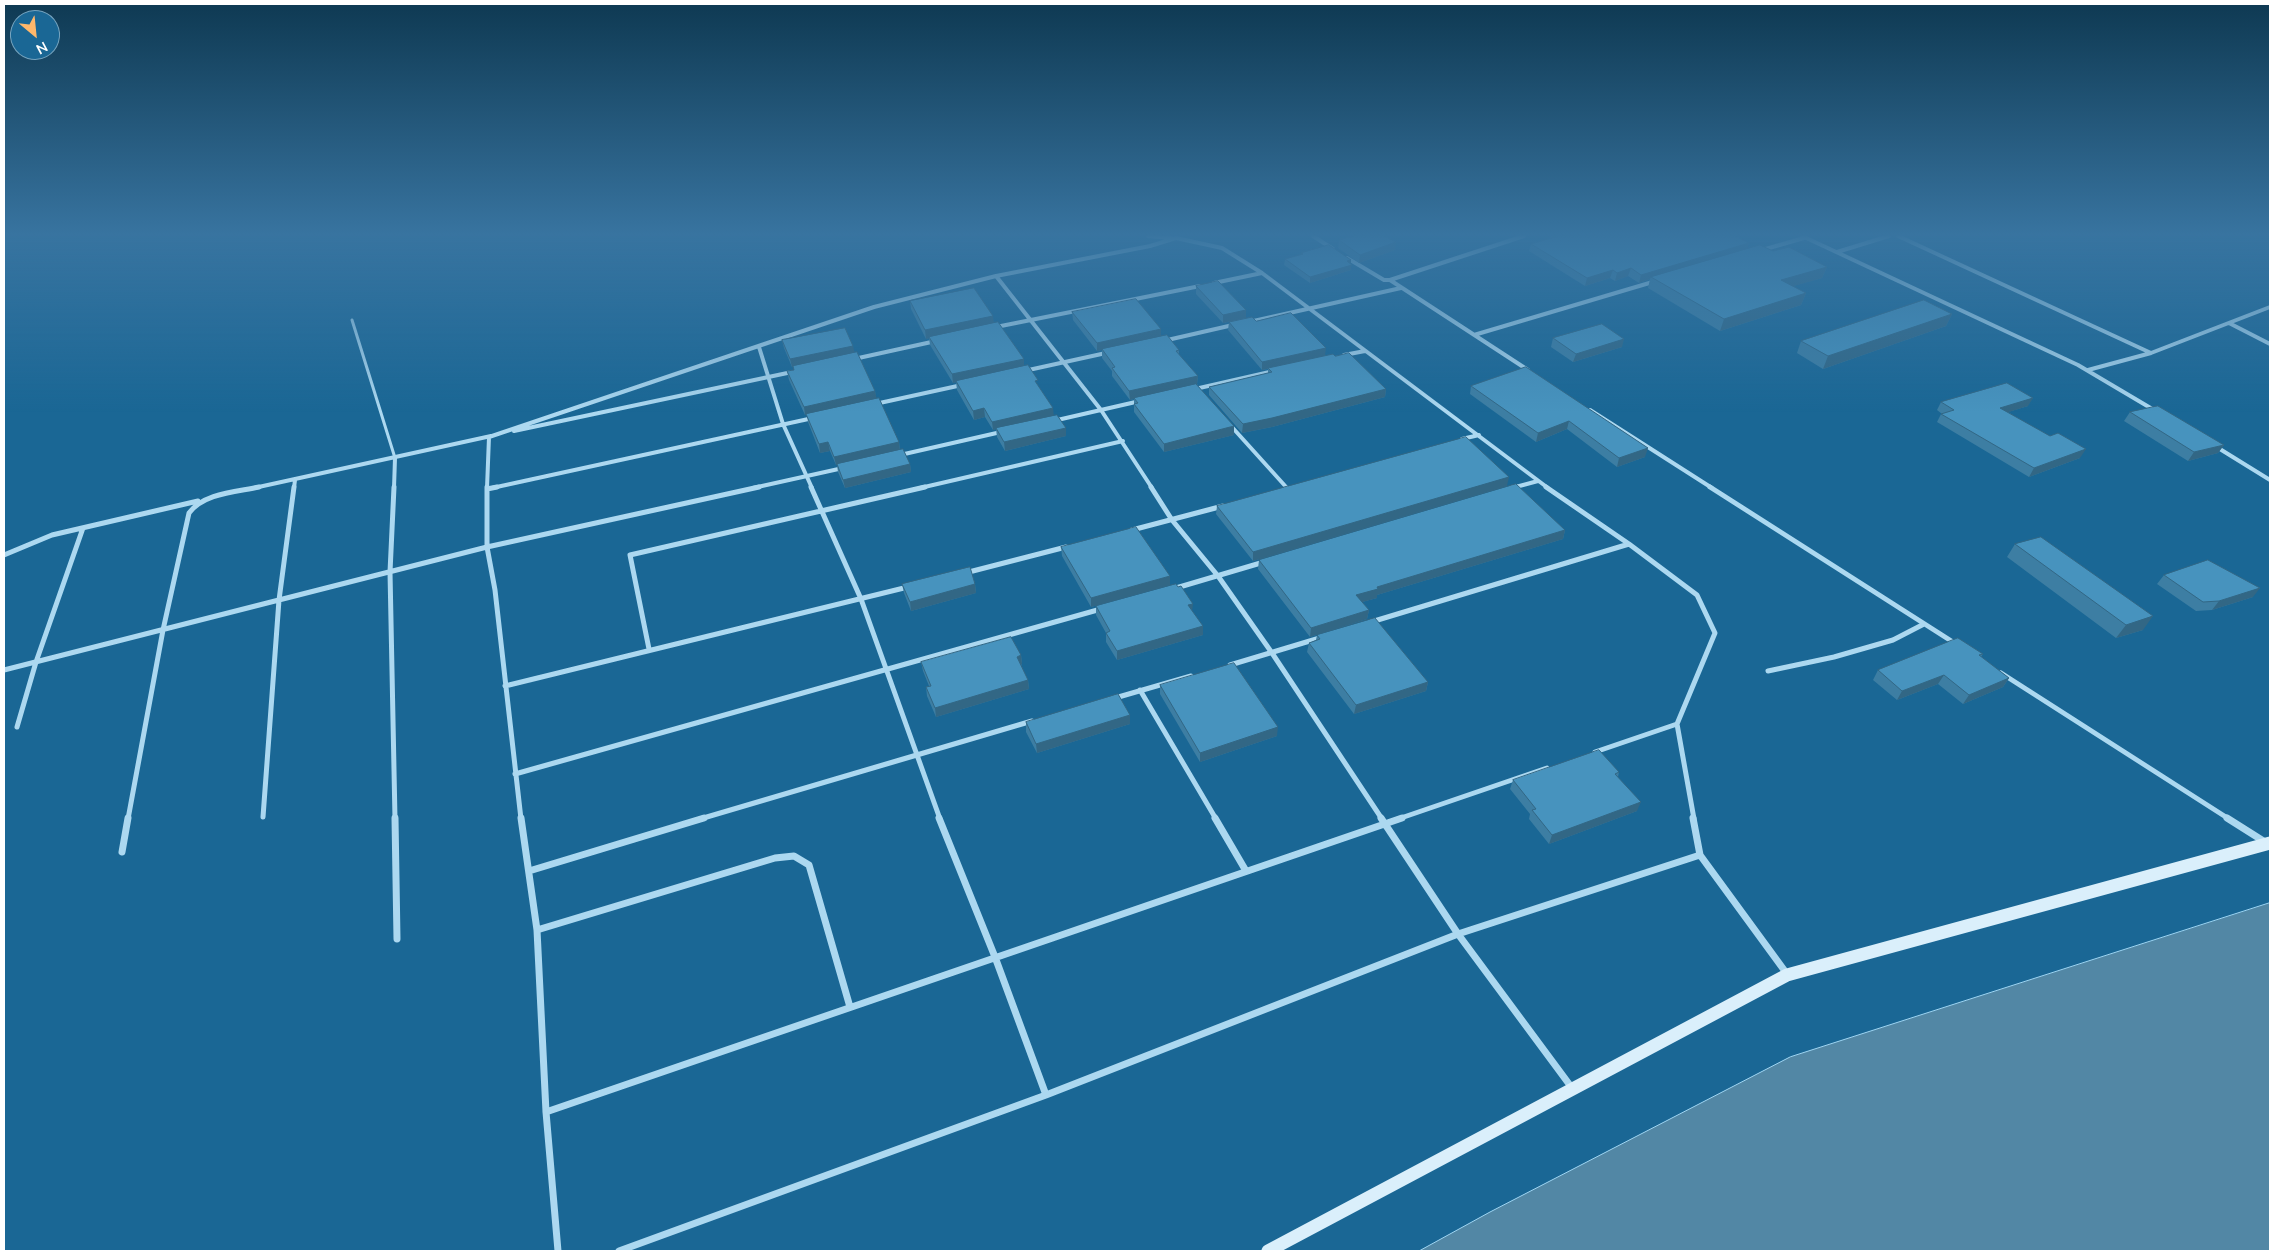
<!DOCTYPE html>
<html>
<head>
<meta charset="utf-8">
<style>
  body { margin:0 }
  #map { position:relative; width:2274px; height:1255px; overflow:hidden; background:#1a6795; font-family:"Nunito Sans",sans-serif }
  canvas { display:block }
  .frame { position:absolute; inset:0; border:5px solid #fff; pointer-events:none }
  .north { position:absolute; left:10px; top:10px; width:50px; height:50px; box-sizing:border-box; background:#1a6795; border:1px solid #76a4bf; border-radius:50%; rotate:152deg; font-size:14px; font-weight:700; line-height:20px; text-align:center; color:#fff }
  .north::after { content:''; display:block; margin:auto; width:18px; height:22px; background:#ffb86b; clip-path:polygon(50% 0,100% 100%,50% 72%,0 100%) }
</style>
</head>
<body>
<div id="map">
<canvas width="2274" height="1255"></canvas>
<div class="frame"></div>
<div class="north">N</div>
</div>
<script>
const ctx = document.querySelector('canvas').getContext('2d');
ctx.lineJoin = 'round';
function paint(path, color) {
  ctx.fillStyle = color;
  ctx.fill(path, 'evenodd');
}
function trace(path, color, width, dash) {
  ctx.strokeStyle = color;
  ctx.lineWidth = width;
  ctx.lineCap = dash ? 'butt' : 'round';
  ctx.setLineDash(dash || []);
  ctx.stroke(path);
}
const water = new Path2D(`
  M2270 903V1251H1419L1490 1212 1790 1057Z`);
paint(water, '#5287a5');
trace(water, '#9fd5f2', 1);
trace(new Path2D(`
  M352 320 395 458`), '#acd8f0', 3);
trace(new Path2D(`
  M1148 236 1171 238
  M1313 236 1333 249
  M1802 236 2078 365 2154 410
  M1898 236 2151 353
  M1762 250 1804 238
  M1837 252 1889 236
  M1347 258 1384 280H1390L1528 370
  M996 276 1101 410 1152 488
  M1390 280 1524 236
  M1214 283 1262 273
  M1249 322 1401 288
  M2229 323 2270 344
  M996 327 1200 286
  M1474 335 1656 281
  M1163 341 1233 325
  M759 347 783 424 812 488
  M1344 355 1365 351
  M854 359 936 341
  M2088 370 2151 353 2270 307
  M1024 371 1106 353
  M1195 389 1274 371
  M875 404 962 385
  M1590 410 1712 488
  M1053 421 1140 401
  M1231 426 1287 488
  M514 431 792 372
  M1462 439 1479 435
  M2215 446 2270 480
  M900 455 1001 432
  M254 488 491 436
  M294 488 295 480
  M394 488 395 458
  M487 488 489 437 874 307 996 276 1150 246 1176 238 1222 248 1262 273 1548 488
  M492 488 813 418
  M753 488 843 468
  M920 488 1123 441
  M1512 488 1538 481`), '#acd8f0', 4);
trace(new Path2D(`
  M394 487 390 572 395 819
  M487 487V547L495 590 521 819
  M811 487 861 599 940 819
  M1151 487 1172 520 1218 576 1272 653 1382 819
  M1546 487 1629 544 1697 595 1715 633 1677 724 1694 819
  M1710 487 1956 644
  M1512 488 1517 487
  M487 489 497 487
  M1132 530 1223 506
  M4 555 52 535 198 501
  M965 573 1066 547
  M1176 588 1264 562
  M1371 622 1629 544
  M649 649 630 555 925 487
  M1230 665 1323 637
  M4 670 487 547 759 487
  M1768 671 1834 657 1893 640 1924 624
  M2001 673 2229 819
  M505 686 908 587
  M1140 690 1216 819
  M1115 698 1191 676
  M17 727 36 662 83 528
  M1595 752 1677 724
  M515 774 1101 609
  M263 817 279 600 294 487
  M128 819 163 630 189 513C204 493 236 492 259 487
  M700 819 1032 721
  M1398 819 1547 768`), '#acd8f0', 5);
trace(new Path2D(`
  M395 818 397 939
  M521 818 537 930 546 1112 558 1251
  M939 818 995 957 1046 1095
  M1215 818 1246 871
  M1381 818 1458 934 1572 1088
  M2227 818 2265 842
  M122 852 128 818
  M1700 855 1787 974
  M529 871 704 818
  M537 930 775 858 794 856 809 865 850 1007
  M546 1112 1402 818
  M619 1251 1046 1095 1458 934 1700 855 1693 818`), '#acd8f0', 7);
trace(new Path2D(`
  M1268 1251 1787 975 2270 843`), '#daeffb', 13);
paint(new Path2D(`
  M1551 236H1735L1749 243 1747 249 1773 251 1827 267 1822 278 1793 286 1806 293 1801 305 1720 331 1648 288 1650 279 1639 283 1628 276 1615 281 1610 278 1585 286 1529 251 1531 244 1550 238Z
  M1339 240 1395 250 1359 263 1338 248Z
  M1301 253 1351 260V270L1310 283 1284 265 1285 259 1301 255Z
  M1196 286 1246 310V318L1256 321 1325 356H1335L1386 389 1385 397 1272 427 1242 433 1209 395V387L1268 373V369L1262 370 1228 330 1229 322 1223 323 1196 294Z
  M910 301 994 323 1038 386 1053 408V416L1066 436 1005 451 997 437 996 429 993 430 985 417 974 420 957 390 956 382 953 383 930 345 929 338 926 339 911 309Z
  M1072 312 1161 329V336L1179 350V355L1198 376 1197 384 1234 435 1164 452 1134 412V399L1130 400 1112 376V371L1102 358V350L1097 351 1073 320Z
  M1952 314 1946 326 1823 369 1797 353 1801 341Z
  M1553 338 1622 347 1573 362 1551 347Z
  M782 340 855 353 875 391 876 398 899 442 900 450 910 464 911 472 845 488 838 472 837 465H836L830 451 820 453 808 422 807 415H805L789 380 787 371 794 370 793 367H792L784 348Z
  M1526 367 1645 457 1617 467 1567 429 1536 442 1470 394 1471 386Z
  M1941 402 2028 406 2008 412 2080 458 2029 477 1937 422 1941 414H1942L1937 410Z
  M2130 412 2224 445 2218 453 2188 461 2124 421Z
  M1507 486 1253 561 1216 514 1217 506Z
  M1565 530 1563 539 1377 595V598L1362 602 1369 610 1367 619 1310 637 1258 569 1259 560Z
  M2015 544 2143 630 2116 638 2007 557Z
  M1061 547 1170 576V585L1091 607 1062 556Z
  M2164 575 2253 597 2212 610 2196 611 2157 584Z
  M902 584H975L976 593 911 611 904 593Z
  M1096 606 1192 611 1203 635 1117 660 1106 642V633L1096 615Z
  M1317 635 1428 682 1426 691 1354 714 1307 652 1309 643 1316 640Z
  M1983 654 1981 657 2009 678 2003 687 1963 704 1938 684 1897 700 1873 680 1878 670Z
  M1021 655 1022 664 1021 665 1028 680 1029 689 936 717 927 696 926 687 929 686 923 671 921 662Z
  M1160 685 1277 736 1200 762 1160 694Z
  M1130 715V724L1037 753 1026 732V722Z
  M1619 772 1618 777 1637 811 1549 844 1529 819 1530 814 1510 789 1513 780Z`), '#3d7ea3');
paint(new Path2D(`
  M1396 242 1395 250 1359 263 1360 255Z
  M1749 243 1747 251 1651 277 1650 279 1639 283 1641 275Z
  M1351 260V270L1310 283V277Z
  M1827 267 1822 278 1777 291 1781 280Z
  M1631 268 1628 276 1615 281 1617 273Z
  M1613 270 1610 278 1585 286 1587 278Z
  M1806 293 1801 305 1720 331 1724 319Z
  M1246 310V318L1223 323V315Z
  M1952 314 1946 326 1823 369 1828 356Z
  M993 316 994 324 926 339 925 330Z
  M1161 329V337L1097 351V343Z
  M1624 339 1622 347 1573 362 1576 354Z
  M853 346 855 354 792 367 790 359Z
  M1326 348 1325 356 1262 370V362Z
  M1024 359V367L953 383 952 374Z
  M1198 376 1197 384 1130 400 1129 391Z
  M1386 389 1385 397 1272 427 1242 433 1243 424Z
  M875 391 877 400 805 415 804 407Z
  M2033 398 2028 406 1996 416 2000 408Z
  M984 408 985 417 974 420 973 411Z
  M1053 408 1054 417 993 430 992 422Z
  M1569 421 1567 429 1536 442 1538 433Z
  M1234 426V435L1164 452V444Z
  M1066 428V436L1005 451 1004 442Z
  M828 442 830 451 820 453 819 444Z
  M899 442 900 451 836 465 834 457Z
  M2224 445 2218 453 2188 461 2194 452Z
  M1648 448 1645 457 1617 467 1619 458Z
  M2086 449 2080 458 2029 477 2034 468Z
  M910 464 911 472 845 488 843 480Z
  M1509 477 1507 486 1253 561V552Z
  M1565 530 1563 539 1377 595V598L1355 604 1356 595 1377 587Z
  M1170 576V585L1091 607V598Z
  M975 584 976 593 911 611 910 602Z
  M2260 588 2253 597 2212 610 2219 601Z
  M1193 604 1192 612 1188 605Z
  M1369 610 1367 619 1310 637 1311 628Z
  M2153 616 2143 630 2116 638 2126 625Z
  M1203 626V635L1117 660V651Z
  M1021 655 1022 664 1017 666V657Z
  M1944 675 1938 684 1897 700 1902 691Z
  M2009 678 2003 687 1963 704 1969 695Z
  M1028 680 1029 689 936 717 935 708Z
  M1428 682 1426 691 1354 714 1356 705Z
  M1130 715V724L1037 753 1036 744Z
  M1278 727 1277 736 1200 762V753Z
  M1641 802 1637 811 1549 844 1552 835Z`), '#326785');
const building = new Path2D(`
  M1354 236H1384L1396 242 1360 255 1339 240Z
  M1553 236H1735L1749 243 1641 275 1631 268 1617 273 1613 270 1587 278 1531 244 1555 237Z
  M1329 245 1351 260 1347 261 1352 265 1310 277 1285 259 1303 254 1301 253Z
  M1760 245 1773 251 1789 247 1827 267 1781 280 1806 293 1724 319 1651 277Z
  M1218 281 1246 310 1223 315 1196 286Z
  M974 288 993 316 925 330 910 301Z
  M1136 299 1161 329 1097 343 1072 312Z
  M1924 300 1952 314 1828 356 1801 341Z
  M1291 313 1326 348 1262 362 1229 322 1252 317 1256 321Z
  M998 322 1024 359 952 374 929 337Z
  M1602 324 1624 339 1576 354 1553 338Z
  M845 328 853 346 790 359 782 340Z
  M1167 335 1179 350 1176 351 1198 376 1129 391 1112 368 1115 367 1102 349Z
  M857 352 875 391 804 407 787 371 794 370 793 366Z
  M1349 353 1386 389 1272 418 1243 424 1209 387 1272 372 1268 368 1333 354 1335 356Z
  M1028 365 1038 380 1035 381 1053 408 992 422 984 408 973 411 956 381Z
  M1526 367 1648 448 1619 458 1569 421 1538 433 1471 386Z
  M2007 383 2033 398 2000 408 2050 436 2058 433 2086 449 2034 468 1941 414 1954 410 1941 402Z
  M1196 384 1234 426 1164 444 1134 404 1138 403 1134 398Z
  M879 398 899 442 834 457 828 442 819 444 806 414Z
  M2158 406 2224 445 2194 452 2130 412Z
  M1057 415 1066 428 1004 442 996 428Z
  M1466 437 1509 477 1253 552 1217 506Z
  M903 449 910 464 843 480 837 464Z
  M1516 484 1565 530 1377 587 1378 589 1356 595 1369 610 1311 628 1259 560Z
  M1136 527 1170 576 1091 598 1061 547Z
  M2041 537 2153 616 2126 625 2015 544Z
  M2208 560 2260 588 2219 601 2203 602 2164 575Z
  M970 567 975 584 910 602 902 584Z
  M1176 584 1178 587 1181 586 1193 604 1188 605 1203 626 1117 651 1106 633 1110 631 1096 606Z
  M1375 618 1428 682 1356 705 1309 643 1320 639 1317 635Z
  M1011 637 1021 655 1017 657 1028 680 935 708 926 687 931 686 921 662Z
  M1958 638 1983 654 1979 655 2009 678 1969 695 1944 675 1902 691 1878 670Z
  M1234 663 1278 727 1200 753 1160 685Z
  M1118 694 1130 715 1036 744 1026 722Z
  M1599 750 1619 772 1615 774 1641 802 1552 835 1532 810 1536 809 1513 780Z`);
paint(building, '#4793be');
trace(building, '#326785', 1);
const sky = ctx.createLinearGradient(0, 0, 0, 412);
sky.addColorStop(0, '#0e3952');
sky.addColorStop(0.57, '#3874a0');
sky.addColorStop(1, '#3874a000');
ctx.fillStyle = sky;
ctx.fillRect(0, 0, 2274, 412);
</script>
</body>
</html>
